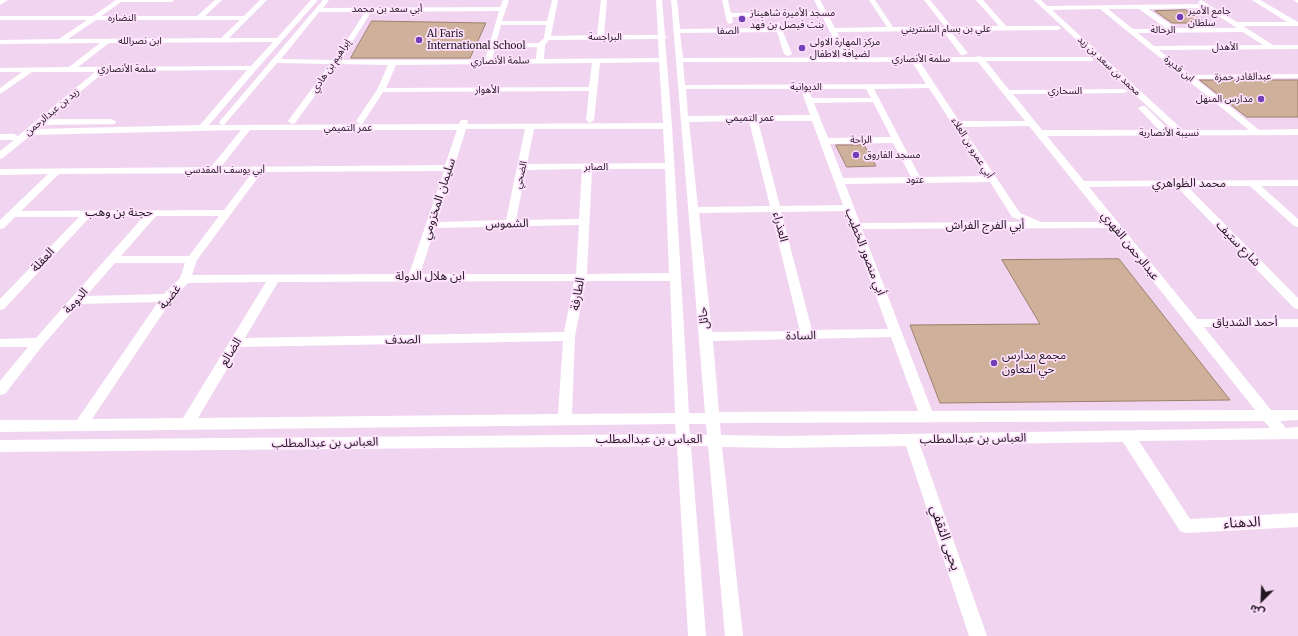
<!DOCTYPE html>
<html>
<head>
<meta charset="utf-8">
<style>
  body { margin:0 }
  #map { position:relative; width:1298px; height:636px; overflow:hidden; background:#f1d5f0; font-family:Merriweather,"Noto Sans Arabic",serif }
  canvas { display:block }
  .north { position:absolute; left:1242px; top:580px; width:40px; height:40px; -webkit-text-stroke:3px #ffe2fd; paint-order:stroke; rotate:204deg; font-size:11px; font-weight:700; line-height:16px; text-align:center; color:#211721 }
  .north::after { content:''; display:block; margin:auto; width:14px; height:18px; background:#211721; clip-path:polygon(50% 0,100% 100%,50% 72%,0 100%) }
</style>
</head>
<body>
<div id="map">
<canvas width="1298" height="636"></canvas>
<div class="north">ش</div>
</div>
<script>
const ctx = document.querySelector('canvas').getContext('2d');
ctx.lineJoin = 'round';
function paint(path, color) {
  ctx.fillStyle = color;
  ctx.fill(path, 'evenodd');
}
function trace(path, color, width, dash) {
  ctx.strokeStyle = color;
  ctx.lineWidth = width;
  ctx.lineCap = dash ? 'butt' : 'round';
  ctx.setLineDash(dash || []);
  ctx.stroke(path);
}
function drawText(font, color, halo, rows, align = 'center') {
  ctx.font = font + ' Merriweather,"Noto Sans Arabic",serif';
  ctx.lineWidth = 3.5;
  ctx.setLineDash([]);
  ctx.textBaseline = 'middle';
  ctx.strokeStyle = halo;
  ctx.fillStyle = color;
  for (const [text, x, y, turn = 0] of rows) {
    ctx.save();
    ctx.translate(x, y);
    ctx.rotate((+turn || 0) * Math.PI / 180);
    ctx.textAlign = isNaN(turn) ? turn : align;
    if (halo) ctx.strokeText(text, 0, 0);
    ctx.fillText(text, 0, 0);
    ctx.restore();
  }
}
const building = new Path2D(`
  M1186 10 1205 23H1172L1155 11Z
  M372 21 486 23 470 58H351Z
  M1200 80H1298V117H1247Z
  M836 145H864L876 166 847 167Z
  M1119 259 1230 400 940 403 910 325 1040 324 1002 260Z`);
paint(building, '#cfb09a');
trace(building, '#9c7f6a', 1);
paint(new Path2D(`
  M0 0H8L0 5Z
  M116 0H174L171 2H121L101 16H197L215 0H222L205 16H244L260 0H267L229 38H277L311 0H318L256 70 209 125H222L219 123 220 121 323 0H329L323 8 500 7 503 0H509L502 21H547L552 0H558L551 36 597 35 601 0H607L604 35H658L656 0H662L665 35 667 37 665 39 672 126 689 413H705L671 0H677L680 29 775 28 774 23 779 22 792 54 788 56 784 54 777 32 680 33 683 58 976 57 979 56 982 57H1093V61H986L1009 90 1124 89 1128 91 1124 93 1013 94 1042 130H1159L1138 108 1142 106H1145L1169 130H1173L1034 0H1041L1047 6 1200 4 1198 2 1201 0 1237 22H1287L1252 0H1260L1298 22V26H1243L1273 45H1298V49L1159 50 1190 75 1298 74V78L1196 79 1259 130 1298 129V135L1047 136 1084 181 1298 180V186H1261L1298 219V227L1294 226 1250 186H1187L1298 298V309L1294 308 1176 186 1089 187 1197 319H1298V327H1204L1271 410H1298V420L1280 421 1286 428 1298 427V439L1139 441 1190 519 1298 513V527L1186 533 1180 531 1123 442 920 445 987 636H969L906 446 782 448 722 447 743 636H725L708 446H691L706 636H688L677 446 0 452V440L676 434 675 424 0 432V420H77L158 302 79 304 43 345 5 394 0 395V381L28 347H0V339L36 338 144 216 90 217 4 309 0 310V299L79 217H15L4 228 0 229V220L48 174 0 175V169L211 167 241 130 31 135 3 158 0 159V151L14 140H0V134H14L18 136 95 72H32L0 94V88L22 72H0V68L69 67 100 43 0 44V40L59 39 87 20H0V16H93ZM1206 8 1237 28H1176L1148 9ZM1100 9 1249 130H1183L1052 10ZM1108 9H1139L1167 29H1133ZM499 11 485 60H341L371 12ZM319 12H365L334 60 281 59ZM96 20H240L221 38 68 39ZM501 25H546L544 38 539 43 496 44ZM1243 32 1263 45 1154 46 1138 33ZM658 39 659 58 544 59 545 45 549 40ZM273 42 251 66 78 67 109 43ZM537 47 536 59 492 60 495 48ZM659 62 663 123 468 124 467 120H461L459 124 224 125 277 63 330 64 288 121 292 124 295 123 338 64 388 65 377 90 356 121 360 124 363 123 383 92 589 91 586 120 590 123 594 120 600 63ZM683 62H912L926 84 685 85ZM920 62H978L1025 121H959ZM592 63 589 87 386 88 396 65ZM247 70 200 125 37 129 42 125 115 124 116 122 112 119H48L105 71ZM929 88 986 176 920 177 874 89ZM686 89H801L810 115 688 116ZM809 89H866L871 98H812ZM873 102 891 137 828 138 814 103ZM749 121 770 206 698 207 689 122ZM758 121H812L843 205 780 206ZM1029 126 1106 222H1041L1020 213 962 127ZM466 129H525L506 220 437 222ZM534 129H663L665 163 527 164ZM250 130H457L445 165 221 167ZM893 143 911 177 843 178 830 144ZM582 169 579 219 516 220 526 170ZM592 169H665L669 273 587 274ZM444 171 409 274 192 275 197 260 262 172ZM252 173 224 210 21 211 59 174ZM990 182 1012 217 1025 222 860 223 845 184ZM845 211 888 329 812 330 781 212ZM771 212 800 331 712 332 699 213ZM156 216H219L189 256H121ZM579 225 576 274H420L435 228ZM1111 228 1255 410 932 411 862 229ZM115 263H185L180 278 164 294 86 296ZM574 281 564 332 245 338 278 282ZM586 281H670L675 413 572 414 575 336ZM266 282 183 418 92 419 171 301 188 283ZM891 337 918 411 719 412 713 341ZM563 341 558 414 198 418 240 347ZM1264 421 1270 428 782 436 721 435 720 423ZM689 424H706L707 435 690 434Z
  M722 0H728L731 13 820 12 814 0H820L835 28 887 27 869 0H875L893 27H945L924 0H930L952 27 999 26 976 0H983L1006 26H1058L1061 28 1058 30 950 31 968 53 964 55H961L943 31 837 32 849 54 845 56 841 54 822 16 732 17 733 22 730 24 727 22Z
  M1293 0H1298V3Z`), '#fff');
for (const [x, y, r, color] of [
  [1180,17,4,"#723fb7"],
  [742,19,4,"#723fb7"],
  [419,40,4,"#723fb7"],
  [802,48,4,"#723fb7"],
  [1261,99,4,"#723fb7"],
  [856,155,4,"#723fb7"],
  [994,363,4,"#723fb7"]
]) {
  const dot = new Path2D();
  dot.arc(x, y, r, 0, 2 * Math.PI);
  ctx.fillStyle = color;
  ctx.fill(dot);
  trace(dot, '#ffe2fd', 1.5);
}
drawText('10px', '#211721', '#ffe2fd', [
  ["أبي سعد بن محمد",387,9],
  ["النضاره",122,18],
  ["علي بن بسام الشنتريني",946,29],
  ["الرحالة",1163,30],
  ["الصفا",728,31,-1],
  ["البراجسة",605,37],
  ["ابن نصرالله",140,41],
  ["الأهدل",1225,47],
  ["سلمة الأنصاري",921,59],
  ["سلمة الأنصاري",500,61,-1],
  ["إبراهيم بن هادي",331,66,-56],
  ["محمد بن سعد بن زيد",1109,66,43],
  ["سلمة الأنصاري",127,69],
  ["ابن قديرة",1179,69,39],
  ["عبدالقادر حمزة",1243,77,-1],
  ["الديوانية",806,87],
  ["الأهوار",487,90],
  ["السحاري",1065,91],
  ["زيد بن عبدالرحمن",52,112,-40],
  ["عمر التميمي",750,118],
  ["عمر التميمي",348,128],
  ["نسيبة الأنصارية",1169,133],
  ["الراحة",861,140,-1],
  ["أبي عمرو بن العلاء",972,148,58],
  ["الصابر",596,167],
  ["أبي يوسف المقدسي",225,170],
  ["الضحي",521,175,-77],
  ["عتود",915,180]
]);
drawText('10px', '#211721', '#ffe2fd', [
  ["جامع الأمير",1188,11],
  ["سلطان",1188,23],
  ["مسجد الأميرة شاهيناز",750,13],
  ["بنت فيصل بن فهد",750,25],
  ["Al Faris",427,34],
  ["International School",427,46],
  ["مركز المهارة الاولى",810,42],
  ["لضيافة الاطفال",810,54],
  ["مدارس المنهل",1253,99,"right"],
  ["مسجد الفاروق",864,155]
], 'left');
drawText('12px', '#211721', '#ffe2fd', [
  ["محمد الظواهري",1189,184],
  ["سليمان المخزومي",439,199,-72],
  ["حجنة بن وهب",119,213],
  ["الشموس",507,224,-1],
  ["أبي الفرج الفراش",985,226],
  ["العذراء",780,227,76],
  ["شارع ستيف",1238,244,46],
  ["عبدالرحمن الفهري",1130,246,51],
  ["أبي منصور الخطيب",865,252,69],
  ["العقلة",43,260,-47],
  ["ابن هلال الدولة",430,277],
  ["الطارفة",578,294,-80],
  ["غضية",170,297,-51],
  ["الدومة",76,301,-48],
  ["حائل",704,318,-96],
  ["أحمد الشدياق",1245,323],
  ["السادة",801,336,-1],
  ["الصدف",403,340,-1],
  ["الضالع",231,352,-59],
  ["العباس بن عبدالمطلب",973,439,-1],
  ["العباس بن عبدالمطلب",649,440],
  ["العباس بن عبدالمطلب",325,443,-1]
]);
drawText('12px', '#211721', '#ffe2fd', [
  ["مجمع مدارس",1002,356],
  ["حي التعاون",1002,370]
], 'left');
drawText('14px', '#211721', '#ffe2fd', [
  ["الدهناء",1242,523,-3],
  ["يحيى الثقفي",945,538,71]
]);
</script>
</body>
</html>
